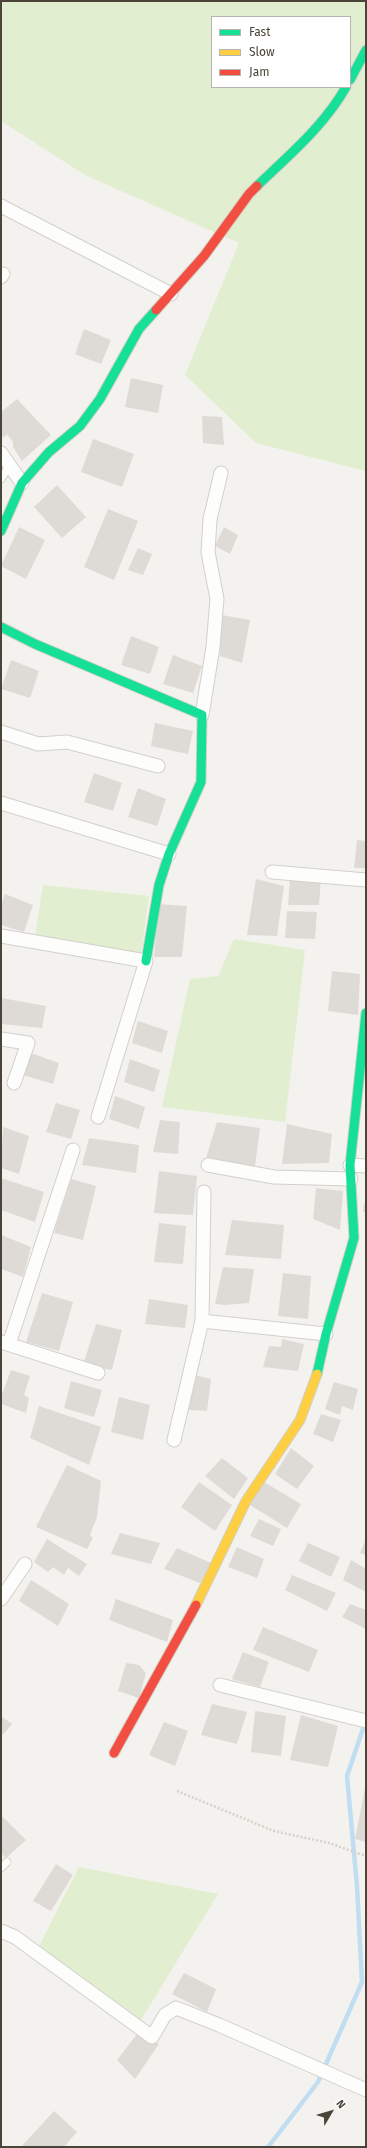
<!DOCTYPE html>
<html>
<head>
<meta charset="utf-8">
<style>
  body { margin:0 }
  #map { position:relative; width:367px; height:2148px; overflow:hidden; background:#f4f2ee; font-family:"Fira Sans",sans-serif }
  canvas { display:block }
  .frame { position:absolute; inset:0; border:2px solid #4b4439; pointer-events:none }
  .legend { position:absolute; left:211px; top:16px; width:140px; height:72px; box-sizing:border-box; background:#fff; border:1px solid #b7b4b0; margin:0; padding:5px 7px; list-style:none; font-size:12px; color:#4b4439 }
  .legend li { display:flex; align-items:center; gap:8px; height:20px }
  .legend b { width:20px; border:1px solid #b7b4b0 }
  .north { position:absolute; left:311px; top:2092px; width:40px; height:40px; -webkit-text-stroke:3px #fff; paint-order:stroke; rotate:52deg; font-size:11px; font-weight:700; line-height:16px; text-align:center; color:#4b4439 }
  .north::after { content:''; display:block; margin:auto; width:14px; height:18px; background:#4b4439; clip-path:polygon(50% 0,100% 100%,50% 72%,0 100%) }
</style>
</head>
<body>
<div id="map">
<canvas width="367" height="2148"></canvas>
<div class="frame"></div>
<ul class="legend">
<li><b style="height:5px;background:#16e098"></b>Fast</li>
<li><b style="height:5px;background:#ffcf43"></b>Slow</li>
<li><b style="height:5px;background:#f24e42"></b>Jam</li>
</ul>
<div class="north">N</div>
</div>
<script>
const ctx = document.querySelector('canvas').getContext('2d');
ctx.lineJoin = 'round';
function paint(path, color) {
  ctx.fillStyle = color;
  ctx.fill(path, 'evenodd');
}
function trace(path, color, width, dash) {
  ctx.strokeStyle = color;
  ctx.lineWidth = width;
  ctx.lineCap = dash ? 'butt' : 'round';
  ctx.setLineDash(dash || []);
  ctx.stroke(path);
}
paint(new Path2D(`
  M1 1H366V471L256 443 185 375 239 243 85 175 1 121ZM212 17H350V87H212Z
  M43 885 149 896 141 955 35 936Z
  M234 939 305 950 285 1122 162 1107 190 979 218 976Z
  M79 1867 218 1894 141 2020 39 1946Z`), '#e1eecf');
trace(new Path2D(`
  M268 2147 318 2082 362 1982 357 1886 347 1776 365 1723`), '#c0ddf1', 4.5);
paint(new Path2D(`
  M84 329 111 340 101 364 75 354Z
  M131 378 163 385 158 413 125 407Z
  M17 399 51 435 22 461 13 447V442L7 434 3 438 1 430V412Z
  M202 416 222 417 224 445 203 443Z
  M93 439 134 454 122 487 81 472Z
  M57 485 86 517 62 538 34 507Z
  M108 509 138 521 114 580 84 567Z
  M19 527 45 540 26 579 1 566Z
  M224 527 238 535 230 554 215 546Z
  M138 548 152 554 143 575 128 570Z
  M222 615 250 620 242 663 220 656Z
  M131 636 159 647 150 674 121 665Z
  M173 655 202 666 193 693 163 684Z
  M11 660 39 671 30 698 1 689Z
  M155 723 193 731 188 754 151 746Z
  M94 773 122 783 113 811 84 802Z
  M138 788 166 799 157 826 128 817Z
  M357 840 366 841V868H354Z
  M290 877 321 878 319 905H288Z
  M256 879 284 886 277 936 247 935Z
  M5 894 33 905 24 932 1 925V906Z
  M159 904 187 906 182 957H154Z
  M287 911 317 912 315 939 285 938Z
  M332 971 360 974 358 1015 328 1011Z
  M1 998 46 1006 42 1028 1 1024Z
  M138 1021 168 1031 162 1053 132 1043Z
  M28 1052 59 1063 53 1084 23 1075Z
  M130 1059 160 1070 154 1092 124 1082Z
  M115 1096 145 1107 139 1129 109 1119Z
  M56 1103 80 1110 71 1139 46 1132Z
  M160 1120 180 1122 178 1154 153 1152Z
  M217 1122 260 1128 255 1166 206 1158Z
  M287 1124 332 1134 329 1163 282 1164Z
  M3 1127 29 1136 19 1174 1 1168Z
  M89 1138 139 1145 136 1173 82 1165Z
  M159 1171 197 1176 193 1215 154 1213Z
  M1 1178 44 1192 35 1222 1 1210Z
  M71 1179 96 1186 83 1240 54 1233Z
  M316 1188 343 1191 340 1230 313 1219Z
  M364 1204H366V1212H363Z
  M232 1220 284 1225 281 1259 225 1255Z
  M159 1223 186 1226 183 1264 154 1262Z
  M1 1235 31 1247 23 1277 1 1269Z
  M223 1267 254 1269 249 1303 225 1305 215 1304Z
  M283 1273 311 1276 308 1319 278 1316Z
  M42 1293 73 1302 59 1351 26 1342Z
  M149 1299 188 1305 185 1328 145 1324Z
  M96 1324 122 1330 112 1370 83 1365Z
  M282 1339 304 1344 298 1371 263 1367 269 1346 281 1347Z
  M11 1370 30 1376 24 1395 29 1398 26 1413 1 1404V1397Z
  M195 1375 211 1379 207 1411 189 1410Z
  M71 1381 102 1390 94 1417 64 1408Z
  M334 1382 358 1389 353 1410 342 1406 340 1415 325 1409Z
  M119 1397 150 1405 143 1440 111 1432Z
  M39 1406 101 1427 89 1465 30 1438Z
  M321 1414 341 1420 333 1442 313 1434Z
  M291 1448 314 1466 297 1489 275 1474Z
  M222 1458 248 1478 234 1499 205 1476Z
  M67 1465 101 1481 97 1517 90 1535 93 1538 87 1549 36 1527Z
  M199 1482 232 1505 215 1531 181 1507Z
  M264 1482 301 1504 287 1528 250 1505Z
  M259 1519 281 1529 273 1546 250 1536Z
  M120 1533 160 1543 151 1564 111 1554Z
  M47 1539 87 1564 79 1576 68 1568 64 1575 53 1567 48 1572 34 1562Z
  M366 1539V1555L360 1553Z
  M308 1543 340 1557 331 1577 299 1561Z
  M237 1547 264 1559 257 1578 228 1567Z
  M177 1548 211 1563 200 1583 164 1569Z
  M351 1560 366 1569V1592L343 1580Z
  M292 1575 336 1593 327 1611 285 1590Z
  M31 1580 69 1604 58 1626 19 1601Z
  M116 1599 173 1620 167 1642 109 1620Z
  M350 1604 366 1610V1629L342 1617Z
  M263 1627 318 1650 309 1672 253 1650Z
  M243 1652 269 1662 260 1687 232 1679Z
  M126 1663 139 1665 146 1673 139 1698 118 1691Z
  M212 1704 247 1712 237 1744 201 1735Z
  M255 1711 286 1716 281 1756 251 1752Z
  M301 1715 338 1726 328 1767 290 1760Z
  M1 1716 12 1724 3 1735 1 1733Z
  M164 1722 188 1731 175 1766 149 1755Z
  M366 1783V1842L355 1839Z
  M1 1815 26 1840 6 1858 1 1853Z
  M56 1864 73 1875 51 1911 33 1901Z
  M184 1973 216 1989 207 2012 172 1994Z
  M137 2034 159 2044 135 2079 117 2060Z
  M54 2111 77 2132 64 2147H21Z`), '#dedbd6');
const lane = new Path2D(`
  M1 479 10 465
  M1 1868 7 1862`);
const street = new Path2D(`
  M1 206 171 294
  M1 277 3 274
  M1 453 22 483
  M202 715 213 647 217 599 208 552 210 519 221 473
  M1 732 38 744 67 742 158 766
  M1 803 169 854
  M272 872 366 880
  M1 936 146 961 98 1117
  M1 1039 28 1043 14 1083
  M208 1165 274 1177 351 1179
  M350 1165 366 1166
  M202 1321 326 1334
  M1 1342 98 1373
  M9 1344 73 1150
  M174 1440 202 1321 204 1192
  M1 1599 25 1564
  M220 1685 366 1721
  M1 1931 15 1937 152 2037 165 2015 176 2008 219 2025 366 2090`);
const fast = new Path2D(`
  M350 80 366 50
  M257 186C289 155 324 126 346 87
  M1 531 22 483 49 452 80 426 100 399 139 329 156 310
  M1 627 35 644 202 715 201 782 169 854 159 885 146 961
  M317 1374 326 1334 354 1238 350 1165 366 1013`);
const slow = new Path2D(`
  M196 1605 246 1501 300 1420 317 1374`);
const jam = new Path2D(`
  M156 310 204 256 249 194 257 186
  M114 1753 196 1605`);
trace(lane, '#d2d0cb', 9);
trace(street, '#d2d0cb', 15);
trace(fast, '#d3cfc5', 11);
trace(slow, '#d3cfc5', 11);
trace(jam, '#d3cfc5', 11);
trace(new Path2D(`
  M177 1791 274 1831 329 1843 366 1856`), '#d3d2cc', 2.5, [2, 2]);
trace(lane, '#fdfdfc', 7);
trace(street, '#fdfdfc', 13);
trace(fast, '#16e098', 9);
trace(slow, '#ffcf43', 9);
trace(jam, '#f24e42', 9);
</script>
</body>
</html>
